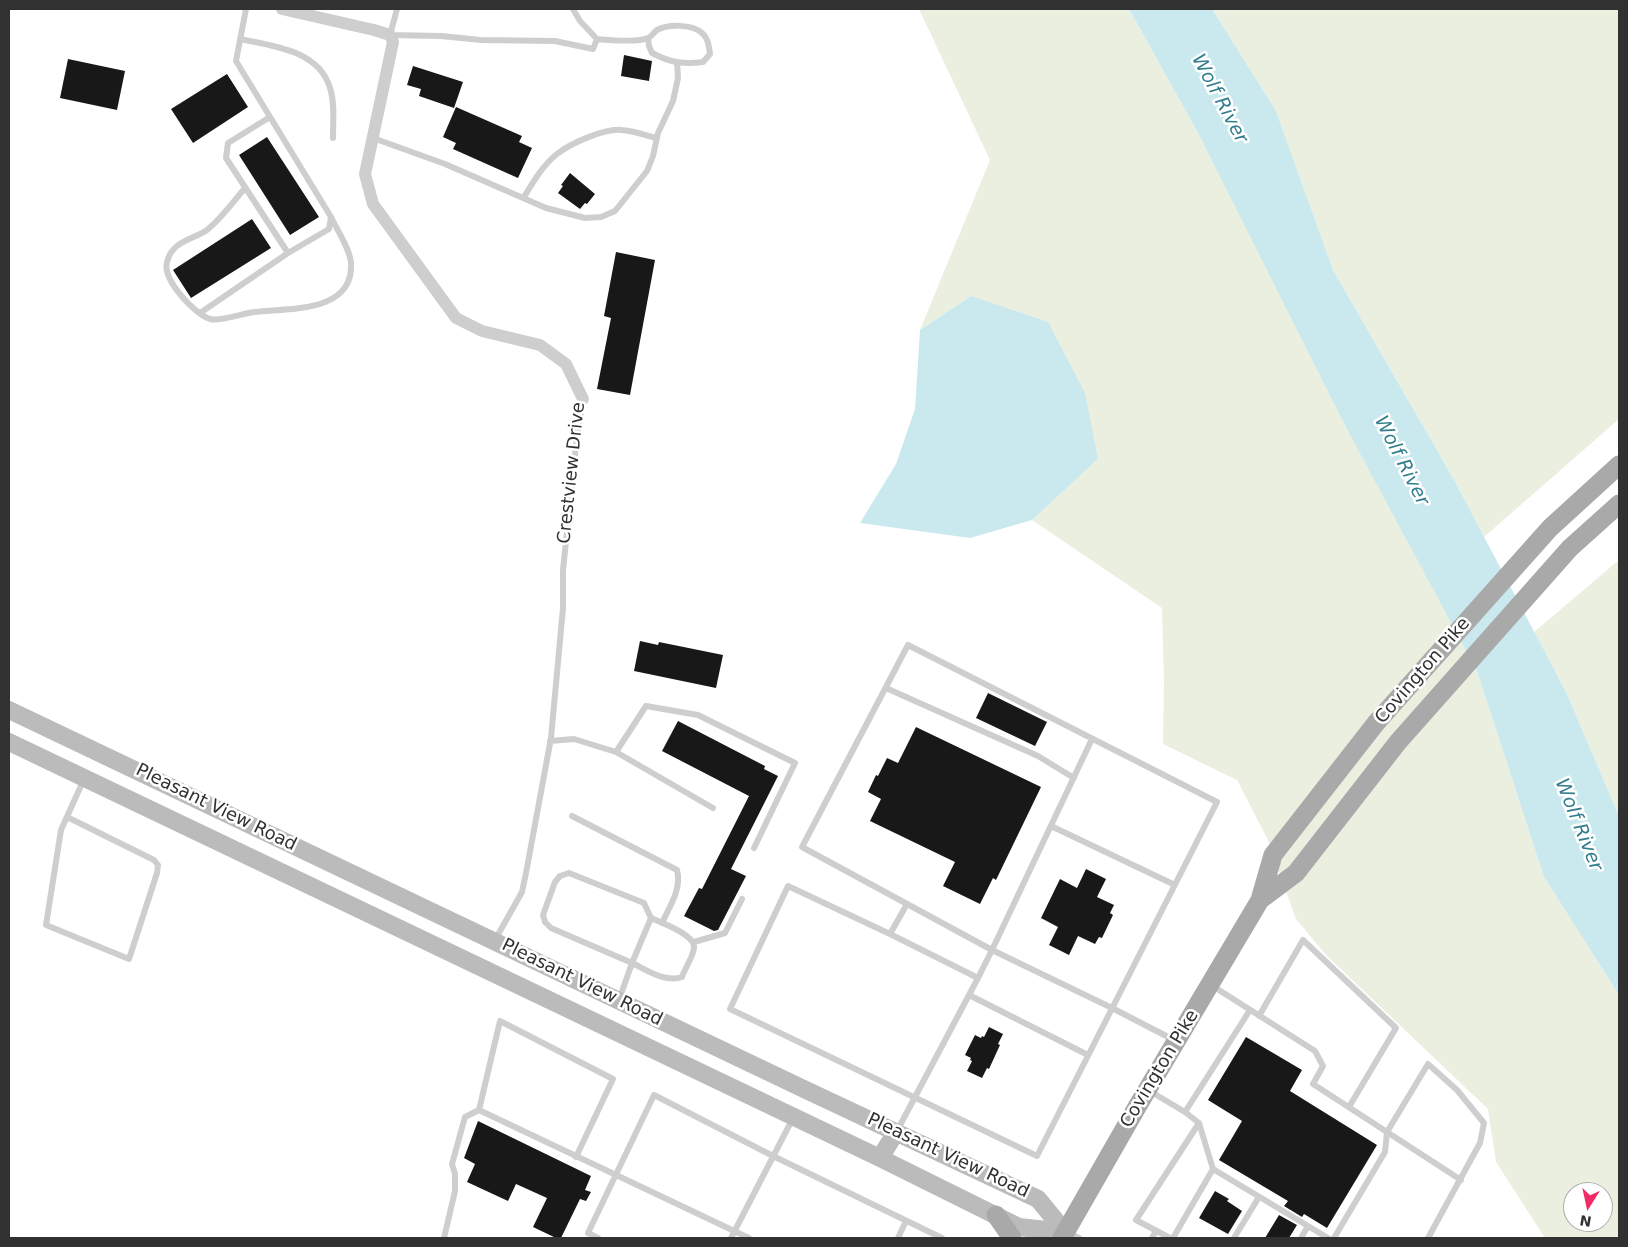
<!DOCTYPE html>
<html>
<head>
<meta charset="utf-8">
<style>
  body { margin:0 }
  #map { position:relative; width:1628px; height:1247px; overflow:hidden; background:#fff; font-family:"DejaVu Sans",sans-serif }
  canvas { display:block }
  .frame { position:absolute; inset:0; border:10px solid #313131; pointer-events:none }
  .north { position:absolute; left:1563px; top:1182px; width:50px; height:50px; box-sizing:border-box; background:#fff; border:1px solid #adadad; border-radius:50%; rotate:190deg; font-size:14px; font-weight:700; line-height:20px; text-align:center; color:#313131 }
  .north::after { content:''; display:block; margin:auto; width:18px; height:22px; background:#f22a65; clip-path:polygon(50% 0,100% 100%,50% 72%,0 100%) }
</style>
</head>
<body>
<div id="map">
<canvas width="1628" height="1247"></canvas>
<div class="frame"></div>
<div class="north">N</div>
</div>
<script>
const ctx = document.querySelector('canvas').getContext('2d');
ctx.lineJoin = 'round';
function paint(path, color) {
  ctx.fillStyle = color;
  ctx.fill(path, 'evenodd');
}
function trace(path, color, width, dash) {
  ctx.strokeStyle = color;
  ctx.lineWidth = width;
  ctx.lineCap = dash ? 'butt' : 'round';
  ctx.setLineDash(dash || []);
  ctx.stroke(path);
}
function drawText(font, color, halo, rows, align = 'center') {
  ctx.font = font + ' "DejaVu Sans",sans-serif';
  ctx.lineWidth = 5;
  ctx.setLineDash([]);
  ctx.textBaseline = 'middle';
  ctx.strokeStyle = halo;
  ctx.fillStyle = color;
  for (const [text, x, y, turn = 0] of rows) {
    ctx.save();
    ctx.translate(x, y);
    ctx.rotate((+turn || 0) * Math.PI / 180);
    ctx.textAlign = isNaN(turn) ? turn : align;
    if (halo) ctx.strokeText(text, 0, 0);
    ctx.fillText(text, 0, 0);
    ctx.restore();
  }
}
paint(new Path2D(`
  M919 9H1129L1199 135 1477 671 1544 877 1619 995V1238H1545L1496 1162 1488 1109 1326 955 1296 919 1267 838 1237 780 1163 744 1164 681 1162 608 1032 520 1098 459 971 296 920 330 990 160ZM1573 1192H1603V1222H1573Z
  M1212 9H1619V419L1484 537 1453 478 1333 270 1276 111Z
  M1619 560V816L1566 692 1534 632Z`), '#ebefdf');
paint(new Path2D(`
  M1129 9H1212L1276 111 1333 270 1453 478 1566 692 1619 816V995L1544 877 1477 671 1347 429 1199 135Z
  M971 296 1048 322 1085 393 1098 459 1032 520 970 538 860 523 896 464 915 409 920 330Z`), '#cae9ef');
paint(new Path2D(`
  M624 55 652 61 649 81 621 76Z
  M68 59 125 71 117 110 60 98Z
  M413 66 463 82 454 108 419 96 421 89 407 85Z
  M227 74 248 107 193 143 171 109Z
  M456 107 522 136 519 142 532 148 518 178 453 149 456 143 443 137Z
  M267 137 319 217 290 235 239 155Z
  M570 173 595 194 587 204 585 203 580 209 558 193 563 186 561 185Z
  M252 219 271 248 191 298 173 270Z
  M616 252 655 260 630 395 597 389 611 318 604 316Z
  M640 641 658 645 659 642 723 655 716 688 634 671Z
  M988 693 1047 722 1035 746 976 718Z
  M678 721 765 766 764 769 778 776 731 869 746 876 718 930 714 931 684 916 699 888 702 889 749 796 662 751Z
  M916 727 1041 787 996 880 993 878 980 904 943 886 955 862 870 821 881 799 868 792 876 775 878 776 887 758 898 763Z
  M1086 869 1106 879 1097 897 1114 905 1110 913 1113 915 1102 938 1099 937 1095 944 1078 936 1069 955 1049 945 1058 927 1041 918 1060 879 1077 888Z
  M989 1027 1003 1034 998 1044 1000 1045 989 1069 987 1068 982 1078 967 1071 972 1061 970 1060 971 1058 965 1055 975 1035 981 1038 982 1036 984 1037Z
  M1246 1037 1302 1070 1290 1091 1377 1145 1327 1228 1304 1214 1302 1217 1284 1206 1288 1201 1219 1160 1242 1121 1208 1100Z
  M478 1121 591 1176 585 1190 591 1192 586 1201 580 1199 561 1238H556L533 1227 547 1198 516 1184 508 1201 467 1182 475 1164 464 1158Z
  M1215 1191 1229 1199 1227 1201 1242 1211 1228 1234 1199 1218Z
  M1279 1215 1297 1225 1289 1238H1265Z`), '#181818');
trace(new Path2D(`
  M397 9 390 35 441 36 481 40 555 41 593 49 597 39 580 21 573 9
  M240 39C273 46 319 50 330 88 335 103 333 121 333 138
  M597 39C610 40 637 43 648 38 651 37 654 32 657 30 668 24 692 24 702 33 708 38 709 46 710 54L703 62C684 65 669 62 652 53L649 46 648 38
  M270 117 228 143 226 158 288 253
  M373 138 445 164 546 208 585 218 601 217 615 211 647 171 653 156 658 133 673 101 678 78 677 62
  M245 188C233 202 222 218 207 230 192 240 172 241 167 262 162 279 194 314 210 319 221 322 243 313 255 312 289 308 354 313 351 263 350 249 337 230 331 217
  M524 197C533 182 543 165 557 154 571 143 605 128 622 130 634 131 645 135 656 138
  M200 313 288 253 329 229 331 217 236 61 246 9
  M886 688 1038 756 1074 778
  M1092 739 992 950 978 978 890 934 788 886 730 1009 1037 1156 1217 802C1114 750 1011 697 908 645L802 847 992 950 1112 1008 1174 1040
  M550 741 574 739 616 752 713 808
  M616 752 646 706 698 715 795 763 754 848
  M572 816 677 870C682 888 670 906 662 923
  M67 817 154 860 158 865 157 873 129 959 46 925 61 830 84 779
  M1051 826 1175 885
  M890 934 907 904
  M495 940 522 892 526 873 551 738 563 608V570L577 436 583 399
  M694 942 725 933 742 899
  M1211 985 1315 1051 1323 1066 1313 1084 1387 1132 1428 1064 1457 1090 1484 1123 1480 1143 1428 1238
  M969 995 1088 1055
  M619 1000 632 963C647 970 665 983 682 977 685 968 693 957 694 948 696 935 662 923 651 918L632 963 551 928 545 922 543 915 555 882 560 876 569 873 644 903 651 918
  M1259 1016 1303 940 1396 1028 1349 1107
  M1148 1090 1185 1112 1250 1010
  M479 1110 500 1021 613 1079 576 1157
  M1199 1123 1213 1169 1328 1238
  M897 1131 978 978
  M1066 1232 1079 1238
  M444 1238 455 1191V1174L452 1164 465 1117 479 1110 749 1238
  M598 1238 588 1233 654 1095 773 1156 942 1238
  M731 1238 793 1118
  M898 1238 906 1221
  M1152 1238 1156 1231
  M1170 1238 1136 1220 1199 1123 1185 1112
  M1173 1238 1213 1169
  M1234 1238 1259 1197
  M1301 1238 1308 1226
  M1334 1238 1385 1152 1387 1132 1461 1180`), '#cecece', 6);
trace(new Path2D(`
  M282 9 374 30 390 35 393 42 365 174 373 204 456 318 482 331 540 345 566 364 583 399`), '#cecece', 12);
trace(new Path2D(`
  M9 710 806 1090 1038 1199 1065 1232
  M9 742 880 1158 1019 1227 1065 1232
  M880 1158 896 1132`), '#bbb', 18);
trace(new Path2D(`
  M1260 900 1296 873 1398 742 1570 548 1619 504
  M996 1215 1012 1238
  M1062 1238 1137 1107 1260 900 1273 855 1376 723 1550 528 1619 465`), '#a9a9a9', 19);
drawText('18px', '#313131', '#fff', [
  ["Crestview Drive",572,473,-84],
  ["Covington Pike",1423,671,-49],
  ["Pleasant View Road",216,808,26],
  ["Pleasant View Road",582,983,26],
  ["Covington Pike",1160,1069,-59],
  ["Pleasant View Road",948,1156,25]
]);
drawText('italic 19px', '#347f8d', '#fff', [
  ["Wolf River",1219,99,62],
  ["Wolf River",1401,461,63],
  ["Wolf River",1578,825,68]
]);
</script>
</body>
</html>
